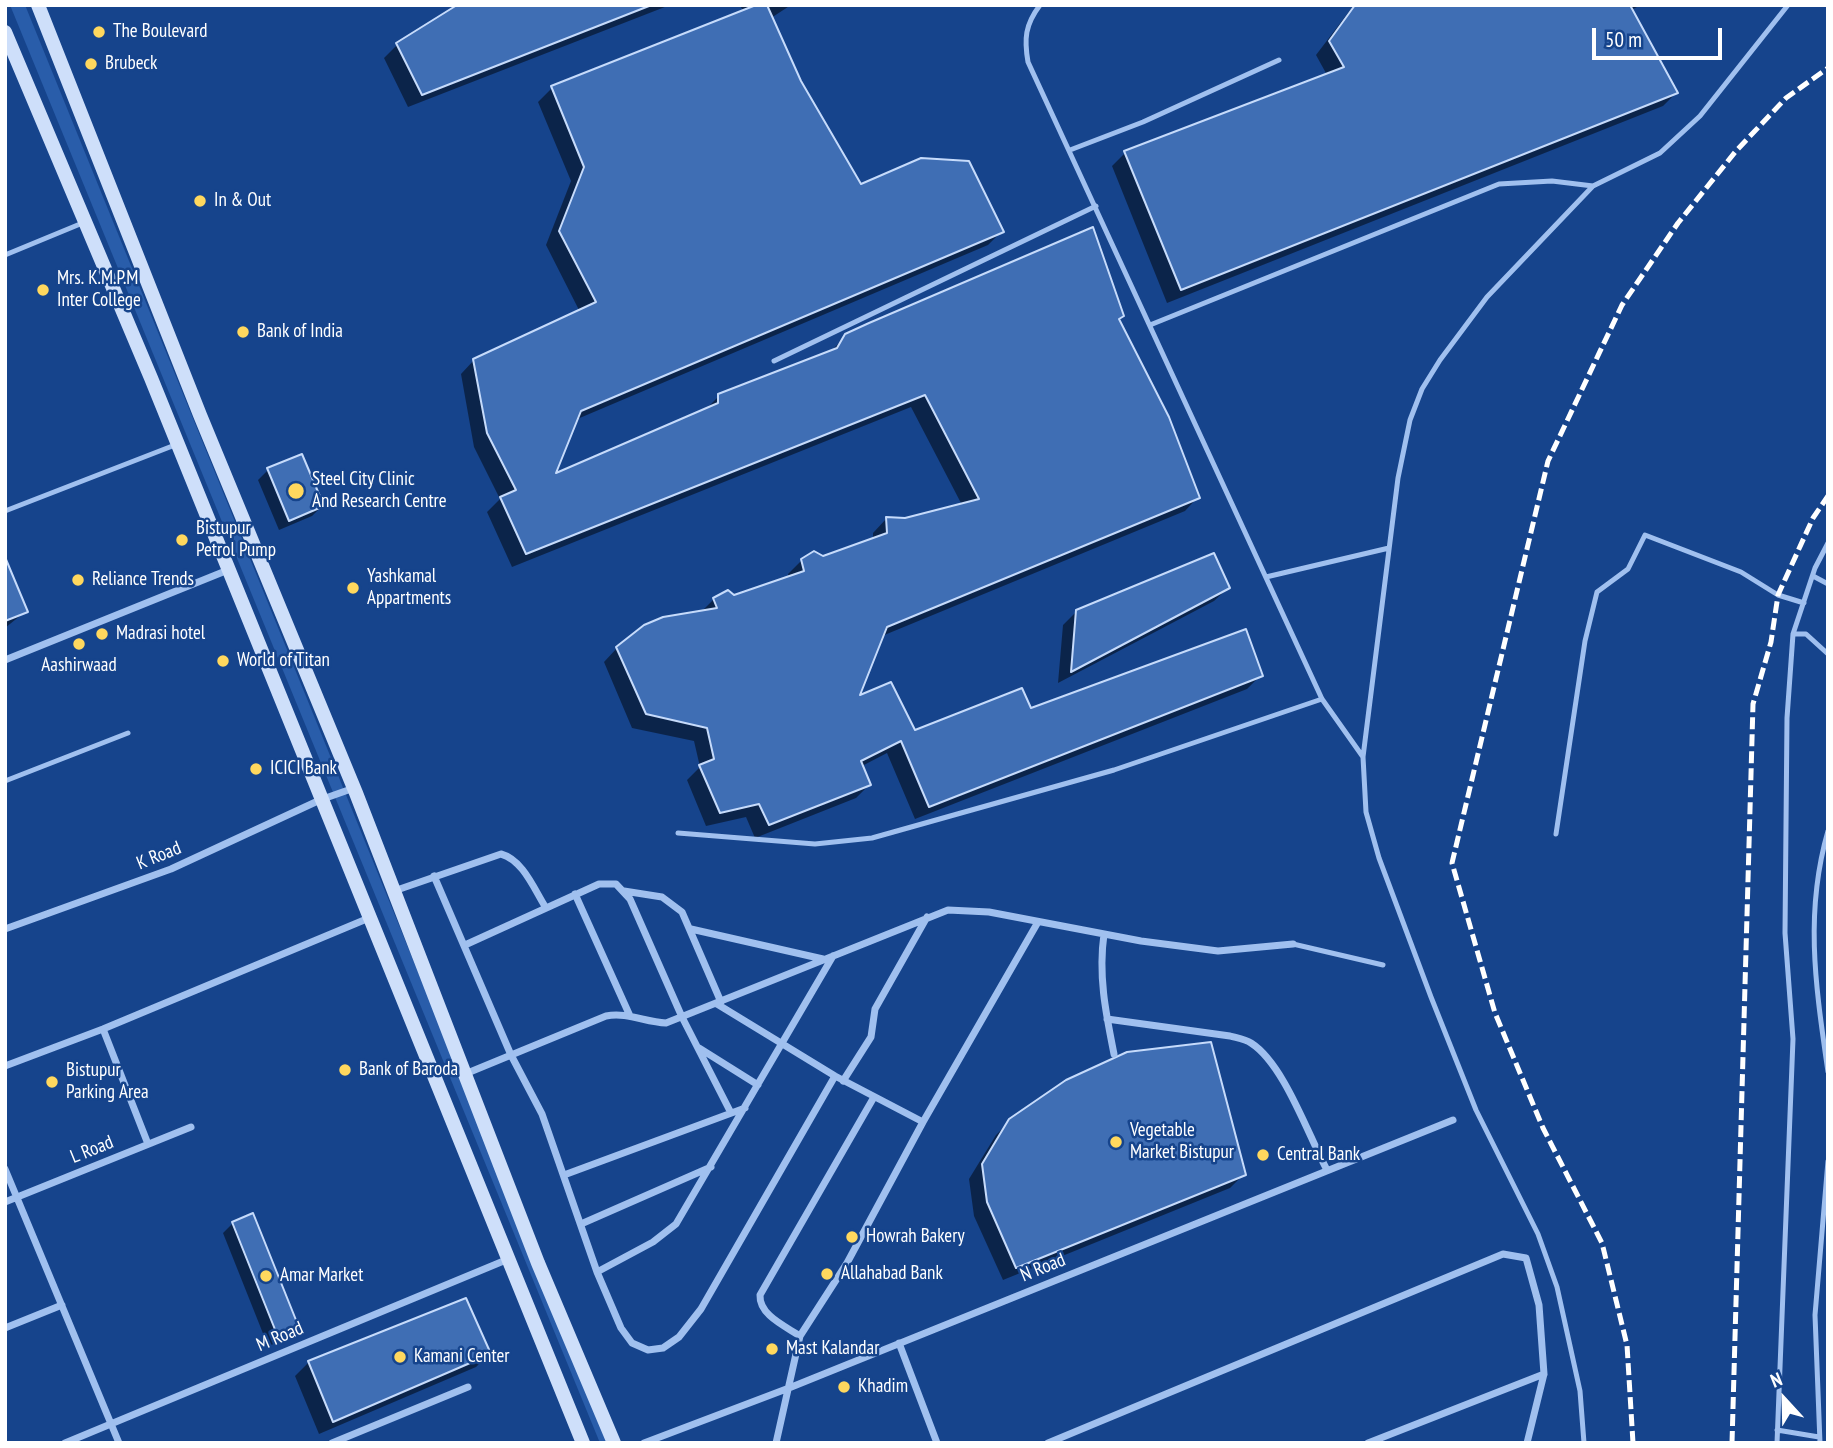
<!DOCTYPE html>
<html>
<head>
<meta charset="utf-8">
<style>
  body { margin:0 }
  #map { position:relative; width:1833px; height:1448px; overflow:hidden; background:#16448c; font-family:"PT Sans Narrow",sans-serif }
  canvas { display:block }
  .frame { position:absolute; inset:0; border:7px solid #fff; pointer-events:none }
  .north { position:absolute; left:1749px; top:1364px; width:70px; height:70px; -webkit-text-stroke:5px #16448c; paint-order:stroke; rotate:338deg; font-size:19px; font-weight:700; line-height:28px; text-align:center; color:#fff }
  .north::after { content:''; display:block; margin:auto; width:24px; height:32px; background:#fff; clip-path:polygon(50% 0,100% 100%,50% 72%,0 100%) }
  .scale { position:absolute; left:1592px; top:28px; width:130px; height:32px; box-sizing:border-box; border:4px solid #fff; border-top:0; padding-left:9px; font-size:21px; line-height:24px; white-space:nowrap; color:#fff; -webkit-text-stroke:5px #16448c; paint-order:stroke }
</style>
</head>
<body>
<div id="map">
<canvas width="1833" height="1448"></canvas>
<div class="frame"></div>
<div class="north">N</div>
<div class="scale">50 m</div>
</div>
<script>
const ctx = document.querySelector('canvas').getContext('2d');
ctx.lineJoin = 'round';
function paint(path, color) {
  ctx.fillStyle = color;
  ctx.fill(path, 'evenodd');
}
function trace(path, color, width, dash) {
  ctx.strokeStyle = color;
  ctx.lineWidth = width;
  ctx.lineCap = dash ? 'butt' : 'round';
  ctx.setLineDash(dash || []);
  ctx.stroke(path);
}
function drawText(font, color, halo, rows, align = 'center') {
  ctx.font = font + ' "PT Sans Narrow",sans-serif';
  ctx.lineWidth = 5;
  ctx.setLineDash([]);
  ctx.textBaseline = 'middle';
  ctx.strokeStyle = halo;
  ctx.fillStyle = color;
  for (const [text, x, y, turn = 0] of rows) {
    ctx.save();
    ctx.translate(x, y);
    ctx.rotate((+turn || 0) * Math.PI / 180);
    ctx.textAlign = isNaN(turn) ? turn : align;
    if (halo) ctx.strokeText(text, 0, 0);
    ctx.fillText(text, 0, 0);
    ctx.restore();
  }
}
paint(new Path2D(`
  M10 5H25L609 1442 600 1443Z`), '#295daa');
paint(new Path2D(`
  M460 5H670L408 107 384 58 398 44Z
  M739 5H791L771 18 799 82 861 186 1002 231 988 245 575 420 552 476 705 410 719 396 832 350 846 336 1122 316 1118 320 1198 497 1185 511 882 636 856 699 914 732 1030 710 1261 675 1247 689 915 819 887 753 862 766 869 785 856 798 755 838 746 817 706 826 687 780 700 767 694 741 632 728 604 662 617 648 701 612 714 599 734 597 789 578 788 574 802 560 822 558 873 540V533L886 519H905L962 505 911 407 512 567 487 512 500 499 474 447 461 374 474 360 580 312 546 245 571 181 538 102 552 88 744 11Z
  M1354 5H1641L1631 10 1676 93 1663 106 1167 303 1112 166 1125 153 1327 75 1316 55Z
  M268 470 322 506 312 516 279 530 258 480Z
  M5 560 26 611 5 628Z
  M1228 588 1214 601 1058 683 1063 625 1077 611Z
  M1010 1121 1244 1174 1230 1188 1003 1280 974 1216 969 1179 996 1135Z
  M233 1223 298 1329 288 1339 268 1346 223 1233Z
  M489 1354 476 1367 319 1434 295 1376 309 1362Z`), '#0007');
const building = new Path2D(`
  M457 5H649V6L422 95 396 43Z
  M756 5H767L801 81 861 184 921 158 969 161 1004 232 581 411 556 473 718 403V394L837 348 845 334 869 323 1093 227 1124 316 1119 319 1169 417 1200 498 887 627 860 695 891 682 915 730 1022 688 1031 708 1246 629 1263 676 929 807 901 741 861 761 871 785 769 825 759 804 720 813 699 765 714 759 707 728 646 714 616 647 644 625 663 617 717 608 713 598 728 590 734 595 804 571 801 559 814 551 823 556 887 533 886 517 905 518 979 499 925 395 526 554 500 497 516 490 487 433 473 359 596 302 559 231 584 167 551 86Z
  M1355 5H1630L1678 93 1181 290 1124 151 1344 67 1329 41Z
  M302 454 324 506 289 521 267 468Z
  M1214 553 1230 588 1071 672 1076 610Z
  M5 557 28 612 5 621Z
  M1211 1042 1246 1175 1016 1268 987 1202 982 1164 1009 1119 1066 1080 1127 1052Z
  M253 1213 300 1330 278 1337 232 1222Z
  M466 1298 491 1354 333 1422 308 1361Z`);
paint(building, '#3f6eb4');
trace(building, '#c6dbfb', 2);
trace(new Path2D(`
  M1040 5C1025 25 1024 39 1028 62L1322 699 1363 757
  M1070 150 1143 122 1279 60
  M5 255 85 222
  M1150 325 1499 184 1552 181 1593 186
  M774 361 1096 206
  M5 511 175 445
  M1813 576 1828 584
  M1266 577 1389 548
  M1793 634H1806L1828 654
  M5 781 128 733
  M1828 831C1804 914 1816 988 1828 1072
  M678 833 815 844 872 838 1114 770 1322 699
  M1556 834 1585 641 1597 592 1628 569 1645 535 1741 572 1778 595 1804 603
  M1293 944 1383 965
  M1777 1430 1819 1437
  M1584 1443 1580 1391 1557 1287 1538 1234 1476 1110 1431 997 1379 858 1366 812 1363 757 1398 478 1410 420 1422 389 1440 360 1487 297 1593 186 1660 153 1700 116 1788 5
  M1777 1443 1793 1039 1785 933 1787 718 1793 634 1815 568 1828 543
  M1820 1443 1815 1315 1828 1161`), '#a0c0ef', 5);
trace(new Path2D(`
  M5 660 228 570
  M434 876 511 1055 542 1114 597 1272 621 1328 632 1343 648 1350 663 1348 679 1337 701 1309 835 1076
  M394 891 501 854C523 860 534 889 546 908
  M624 891 662 897 682 912 721 1002
  M575 894 630 1016
  M5 929 171 869 320 800 354 788
  M691 929 823 959
  M1104 934C1098 976 1106 1014 1114 1054
  M465 945 599 884H616L630 899 682 1017 731 1113
  M717 1004 835 1076 923 1122
  M1107 1019 1230 1036C1237 1038 1245 1039 1251 1043 1284 1064 1308 1135 1327 1170
  M103 1029 148 1144
  M699 1048 758 1085
  M5 1066 103 1029 369 918
  M465 1074 606 1016C627 1012 645 1022 666 1023L948 910 989 912 1141 941 1218 951 1293 944
  M843 1081 871 1037 875 1009 927 917
  M5 1169 119 1443
  M564 1175 745 1108
  M5 1202 191 1127
  M581 1224 711 1167
  M597 1272 653 1242 676 1224 833 956
  M5 1328 62 1305
  M800 1336C785 1326 759 1315 760 1295L874 1097
  M899 1343 937 1443
  M65 1443 506 1260
  M332 1443 468 1387
  M644 1443 789 1388 1453 1120
  M776 1443 800 1336 847 1263 923 1122 1038 922
  M1048 1443 1503 1254 1526 1258 1539 1305 1544 1374 1527 1443
  M1368 1443 1544 1374`), '#a0c0ef', 7);
trace(new Path2D(`
  M38 5 200 415 356 793 538 1263 614 1443
  M5 32 151 378 583 1443`), '#cedffa', 14);
trace(new Path2D(`
  M1633 1443 1627 1345 1602 1243 1543 1128 1495 1013 1452 863 1548 461 1622 305 1678 223 1736 151 1786 98 1828 68
  M1732 1443 1753 704 1771 642 1778 595 1813 518 1828 496`), '#fff', 5, [12, 5]);
for (const [x, y, r, color] of [
  [99,32,7,"#ffd85e"],
  [91,64,7,"#ffd85e"],
  [200,201,7,"#ffd85e"],
  [43,290,7,"#ffd85e"],
  [243,332,7,"#ffd85e"],
  [296,491,9,"#ffd85e"],
  [182,540,7,"#ffd85e"],
  [78,580,7,"#ffd85e"],
  [353,588,7,"#ffd85e"],
  [102,634,7,"#ffd85e"],
  [79,644,7,"#ffd85e"],
  [223,661,7,"#ffd85e"],
  [256,769,7,"#ffd85e"],
  [345,1070,7,"#ffd85e"],
  [52,1082,7,"#ffd85e"],
  [1116,1142,7,"#ffd85e"],
  [1263,1155,7,"#ffd85e"],
  [852,1237,7,"#ffd85e"],
  [827,1274,7,"#ffd85e"],
  [266,1276,7,"#ffd85e"],
  [772,1349,7,"#ffd85e"],
  [400,1357,7,"#ffd85e"],
  [844,1387,7,"#ffd85e"]
]) {
  const dot = new Path2D();
  dot.arc(x, y, r, 0, 2 * Math.PI);
  ctx.fillStyle = color;
  ctx.fill(dot);
  trace(dot, '#16448c', 2.5);
}
drawText('19px', '#fff', '#16448c', [
  ["The Boulevard",113,32],
  ["Brubeck",105,64],
  ["In & Out",214,201],
  ["Mrs. K.M.P.M",57,279],
  ["Inter College",57,301],
  ["Bank of India",257,332],
  ["Steel City Clinic",312,480],
  ["And Research Centre",312,502],
  ["Bistupur",196,529],
  ["Petrol Pump",196,551],
  ["Yashkamal",367,577],
  ["Appartments",367,599],
  ["Reliance Trends",92,580],
  ["Madrasi hotel",116,634],
  ["World of Titan",237,661],
  ["Aashirwaad",79,666,"center"],
  ["ICICI Bank",270,769],
  ["Bank of Baroda",359,1070],
  ["Bistupur",66,1071],
  ["Parking Area",66,1093],
  ["Vegetable",1130,1131],
  ["Market Bistupur",1130,1153],
  ["Central Bank",1277,1155],
  ["Howrah Bakery",866,1237],
  ["Allahabad Bank",841,1274],
  ["Amar Market",280,1276],
  ["Mast Kalandar",786,1349],
  ["Kamani Center",414,1357],
  ["Khadim",858,1387]
], 'left');
drawText('19px', '#fff', '#16448c', [
  ["K Road",159,856,-22],
  ["L Road",92,1150,-22],
  ["N Road",1043,1268,-22],
  ["M Road",280,1337,-23]
]);
</script>
</body>
</html>
